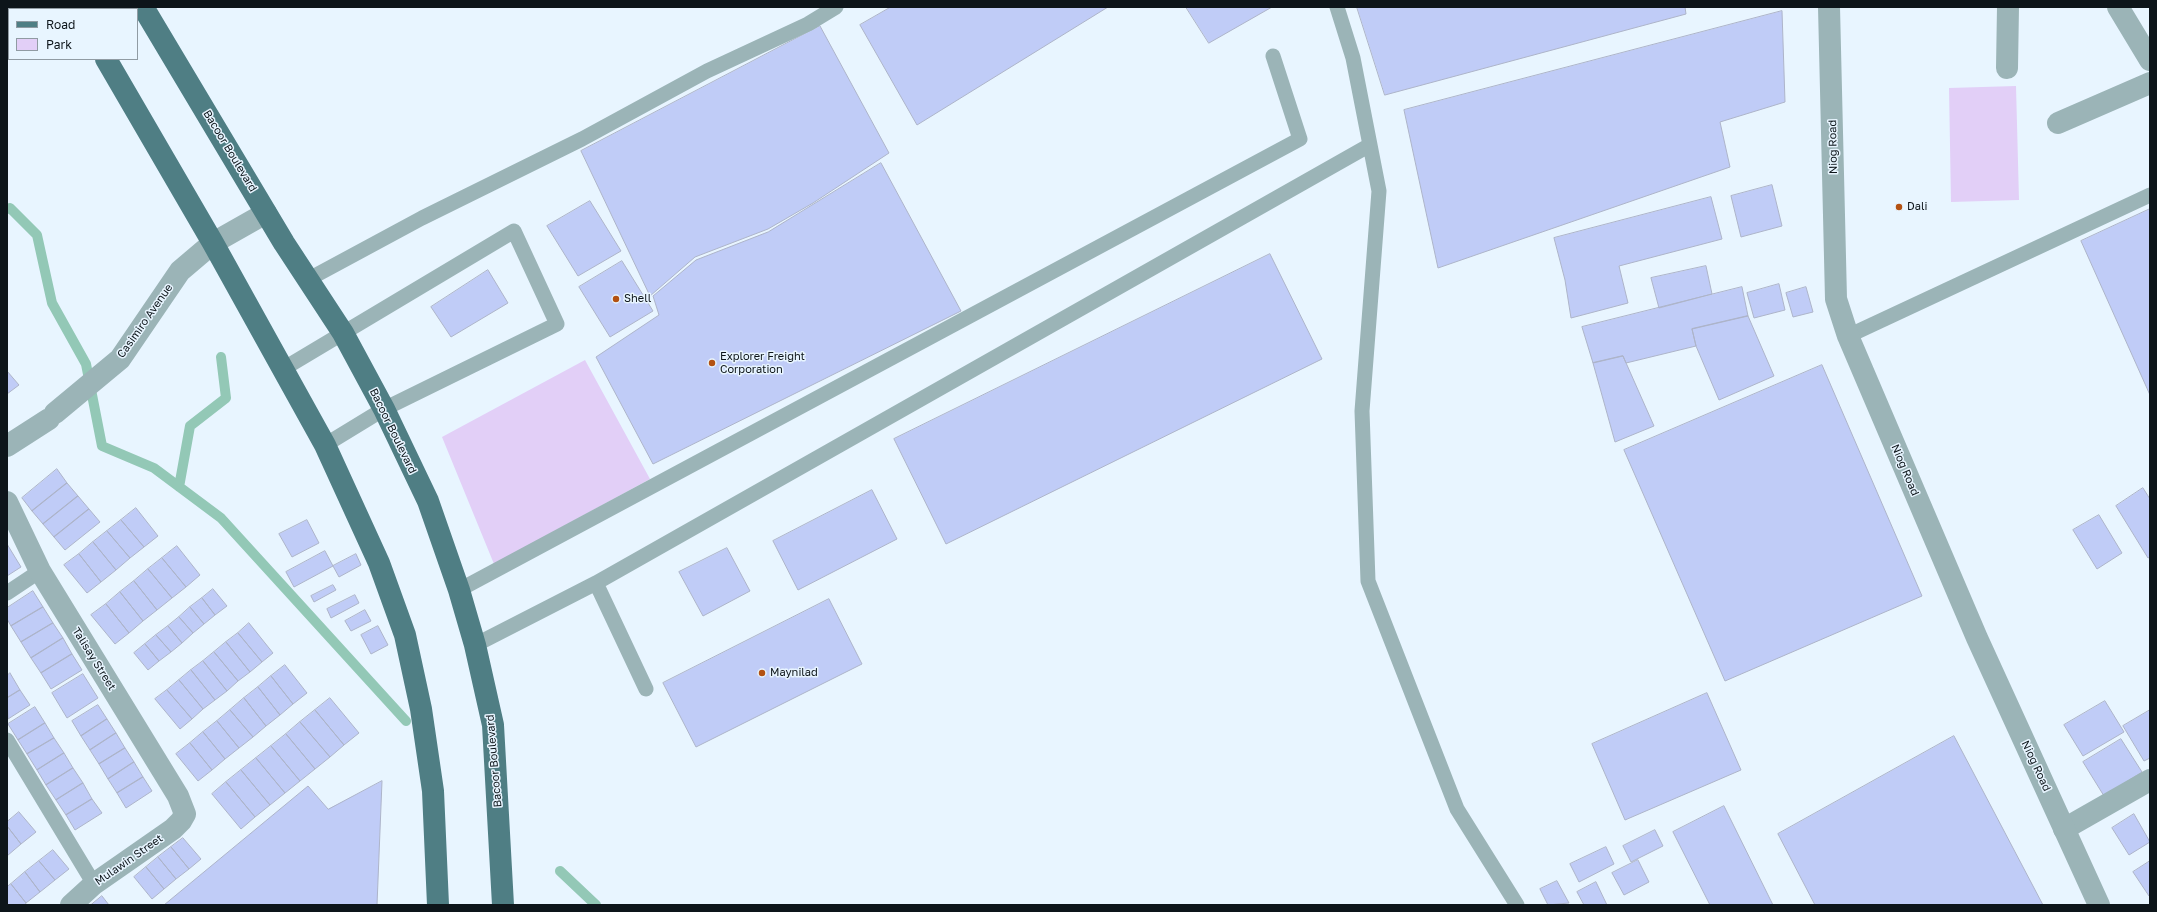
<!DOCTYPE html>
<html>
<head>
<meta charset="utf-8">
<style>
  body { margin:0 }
  #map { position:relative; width:2157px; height:912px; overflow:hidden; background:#e8f5ff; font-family:"Golos Text",sans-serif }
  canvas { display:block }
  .frame { position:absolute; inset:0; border:8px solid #0d151a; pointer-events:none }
  .legend { position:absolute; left:8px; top:8px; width:130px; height:52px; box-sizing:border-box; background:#e8f5ff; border:1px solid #909ba3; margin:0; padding:5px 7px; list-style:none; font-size:12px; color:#0d151a }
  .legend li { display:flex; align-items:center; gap:8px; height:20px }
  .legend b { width:20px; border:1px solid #909ba3 }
</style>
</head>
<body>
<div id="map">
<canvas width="2157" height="912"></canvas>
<div class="frame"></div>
<ul class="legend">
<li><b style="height:5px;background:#4f7e84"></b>Road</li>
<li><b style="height:11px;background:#e2cff7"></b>Park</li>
</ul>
</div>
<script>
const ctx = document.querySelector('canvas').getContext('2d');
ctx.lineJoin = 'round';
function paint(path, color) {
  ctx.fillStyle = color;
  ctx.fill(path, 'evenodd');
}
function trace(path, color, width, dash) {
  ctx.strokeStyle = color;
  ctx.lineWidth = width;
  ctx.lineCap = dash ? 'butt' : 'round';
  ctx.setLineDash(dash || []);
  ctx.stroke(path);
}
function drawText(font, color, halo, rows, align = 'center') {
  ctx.font = font + ' "Golos Text",sans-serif';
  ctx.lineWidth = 3;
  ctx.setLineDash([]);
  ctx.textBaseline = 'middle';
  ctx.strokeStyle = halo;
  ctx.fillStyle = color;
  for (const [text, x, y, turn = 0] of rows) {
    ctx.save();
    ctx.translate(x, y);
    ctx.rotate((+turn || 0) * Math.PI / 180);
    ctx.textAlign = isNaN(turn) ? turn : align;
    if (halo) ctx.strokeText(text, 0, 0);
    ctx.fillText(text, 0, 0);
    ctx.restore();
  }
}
paint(new Path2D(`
  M2016 86 2019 200 1951 202 1949 88Z
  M585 360 650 479 494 564 442 437Z`), '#e2cff7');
trace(new Path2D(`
  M7 209 10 208 37 235 52 303 86 364 102 446 154 468 221 518 406 721
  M179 487 190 426 226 398 221 357
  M560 871 596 905`), '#93c8b6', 10);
const building = new Path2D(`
  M891 7H1108L917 125 860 25Z
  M1186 7H1272L1209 43Z
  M1357 7H1685L1686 14 1385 95Z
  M1782 11 1785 102 1720 122 1730 167 1438 268 1404 110Z
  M820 26 889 153 813 203 768 229 695 257 650 296 581 151Z
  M881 163 961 311 653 464 596 357 659 315 653 296 696 260 768 232Z
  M1772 185 1782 226 1741 237 1731 196Z
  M1711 197 1722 239 1619 266 1628 303 1571 318 1565 280 1554 238Z
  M590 201 621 251 578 276 547 226Z
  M2150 209V395L2081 241Z
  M1270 254 1322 359 946 544 894 439Z
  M622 261 653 311 610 337 579 287Z
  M1706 266 1712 294 1659 308 1651 278Z
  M488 270 508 303 451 337 431 307Z
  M1779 284 1785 310 1754 318 1747 293Z
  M1742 287 1748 316 1692 329 1696 346 1626 363 1623 356 1593 363 1582 327Z
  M1806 287 1813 312 1793 317 1786 293Z
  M1748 316 1774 376 1719 400 1696 346 1692 329Z
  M1623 356 1654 426 1615 442 1593 363Z
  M1822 365 1922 596 1725 681 1624 450Z
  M7 371 19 385 7 394Z
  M57 469 67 483 32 511 22 498Z
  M67 483 78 496 43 524 32 511Z
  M2143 488 2150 499V557L2148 558 2116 506Z
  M872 490 897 539 798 590 773 541Z
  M78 496 89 509 54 537 43 524Z
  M136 508 158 536 144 547 121 520Z
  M89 509 100 522 65 550 54 537Z
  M2099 515 2122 553 2097 569 2073 530Z
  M121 520 144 547 130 558 107 531Z
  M307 520 319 543 292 557 279 534Z
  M107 531 130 558 116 570 93 542Z
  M93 542 116 570 101 582 79 554Z
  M7 544 21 567 7 576Z
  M177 546 200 575 186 587 162 558Z
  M727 548 750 591 703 616 679 572Z
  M325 551 333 566 294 587 286 572Z
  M79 554 101 582 87 593 64 565Z
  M356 554 361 565 339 577 333 566Z
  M162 558 186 587 172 598 148 569Z
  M148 569 172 598 157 610 134 581Z
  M134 581 157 610 143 621 120 592Z
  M333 585 336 590 314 602 311 596Z
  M213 589 227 606 215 615 202 598Z
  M33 591 43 607 11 626 7 619V608Z
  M120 592 143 621 129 633 106 604Z
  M355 595 359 603 331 618 327 609Z
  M202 598 215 615 204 624 190 607Z
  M829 599 862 664 696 747 663 683Z
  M106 604 129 633 115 644 91 615Z
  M43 607 53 623 21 642 11 626Z
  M190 607 204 624 193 633 179 617Z
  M365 610 371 621 351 631 345 621Z
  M179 617 193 633 182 643 168 626Z
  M53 623 63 638 31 658 21 642Z
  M249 623 273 653 262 662 238 633Z
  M168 626 182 643 171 652 156 635Z
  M378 626 388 645 371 654 361 635Z
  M238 633 262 662 250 672 226 642Z
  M156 635 171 652 159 661 145 644Z
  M63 638 72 654 41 673 31 658Z
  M226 642 250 672 238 681 214 652Z
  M145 644 159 661 148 670 134 653Z
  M214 652 238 681 227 691 203 661Z
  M72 654 82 670 51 689 41 673Z
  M203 661 227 691 215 700 191 670Z
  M285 665 307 693 293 704 271 676Z
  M191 670 215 700 203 709 179 680Z
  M10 673 20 690 7 698V676Z
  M83 674 98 698 67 718 52 693Z
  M271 676 293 704 280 715 258 687Z
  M179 680 203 709 192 719 167 690Z
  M258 687 280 715 266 726 244 698Z
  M20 690 30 705 8 719 7 698Z
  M167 690 192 719 180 729 155 699Z
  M1707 693 1741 770 1625 820 1592 744Z
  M244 698 266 726 253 737 230 710Z
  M330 698 359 733 344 745 315 710Z
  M2105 701 2124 732 2083 756 2064 725Z
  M98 705 107 719 81 736 72 721Z
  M35 707 45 723 18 740 8 724Z
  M230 710 253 737 239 748 217 721Z
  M315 710 344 745 330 757 300 722Z
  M2150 710V758L2144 761 2123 726Z
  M107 719 116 733 90 750 81 736Z
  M217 721 239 748 225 759 203 732Z
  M300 722 330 757 315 769 286 734Z
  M45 723 54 738 27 754 18 740Z
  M203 732 225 759 212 770 190 743Z
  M116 733 125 748 99 764 90 750Z
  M286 734 315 769 300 781 271 746Z
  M1954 736 2043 905H1815L1778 834Z
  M54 738 64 753 37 770 27 754Z
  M2121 739 2142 772 2104 796 2083 762Z
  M190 743 212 770 198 781 176 754Z
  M271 746 300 781 285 793 256 758Z
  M125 748 134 762 108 779 99 764Z
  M64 753 73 768 46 785 37 770Z
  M256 758 285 793 270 805 241 770Z
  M134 762 143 777 117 793 108 779Z
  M73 768 83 783 56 800 46 785Z
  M241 770 270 805 255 817 226 782Z
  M143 777 152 791 126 808 117 793Z
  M382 781 377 905H164L308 786 328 809Z
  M226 782 255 817 241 829 212 794Z
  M83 783 92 799 66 815 56 800Z
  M92 799 102 813 75 830 66 815Z
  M1724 806 1773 905H1710L1673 832Z
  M19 812 36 832 21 844 7 826V822Z
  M2134 814 2150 842 2129 855 2112 828Z
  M7 826 21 844 7 856Z
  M1655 830 1663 846 1631 862 1623 846Z
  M183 838 201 859 189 869 171 847Z
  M171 847 189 869 176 879 158 857Z
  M1606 847 1614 864 1579 882 1570 864Z
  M53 850 69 869 55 880 39 861Z
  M158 857 176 879 164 889 146 867Z
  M1638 860 1649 882 1624 895 1612 873Z
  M39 861 55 880 40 892 25 872Z
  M2150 861V895L2149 896 2133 872Z
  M146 867 164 889 152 899 134 877Z
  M25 872 40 892 26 903 11 884Z
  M1557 881 1569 903 1548 905 1540 889Z
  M1596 882 1607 905H1584L1577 892Z
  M11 884 26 903 25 905H7V887Z
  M102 896 109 905H91Z`);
paint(building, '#c0ccf7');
trace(building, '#adb4c9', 1);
trace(new Path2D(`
  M1337 7 1353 58 1379 191 1362 411 1368 581 1457 809 1517 905
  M307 280 422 218 582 139 707 71 808 24 836 7
  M1848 336 2150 195
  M283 369 514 231 557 324 384 409 325 445
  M596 583 646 689
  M459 590 1300 139 1273 56
  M7 593 40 571
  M475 645 596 583 1370 145
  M7 740 94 884`), '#9bb4b7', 15);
trace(new Path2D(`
  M2118 7 2150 60
  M2007 68 2008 7
  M2058 123 2150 83
  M7 502 40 571 178 796 185 814 181 821 173 829 94 884 71 905
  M2064 829 2150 780`), '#9bb4b7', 22);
trace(new Path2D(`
  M1829 7 1836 299 1848 336 1977 638 2099 905
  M55 413 120 359 180 271 213 243 266 213
  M7 446 49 419`), '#9bb4b7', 22);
trace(new Path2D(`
  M76 7 77 9
  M143 7 284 243 343 333 384 409 428 501 459 590 475 645 493 725 503 905
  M106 59 213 243 325 445 379 563 405 635 421 709 433 791 438 905`), '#4f7e84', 22);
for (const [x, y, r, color] of [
  [1899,207,4,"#b35112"],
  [616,299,4,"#b35112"],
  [712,363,4,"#b35112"],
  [762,673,4,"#b35112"]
]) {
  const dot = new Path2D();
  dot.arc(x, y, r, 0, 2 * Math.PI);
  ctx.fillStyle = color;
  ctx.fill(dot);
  trace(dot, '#e8f5ff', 1.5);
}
drawText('11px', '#0d151a', '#e8f5ff', [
  ["Niog Road",1833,147,-91],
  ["Bacoor Boulevard",230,151,59],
  ["Casimiro Avenue",145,321,-55],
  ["Bacoor Boulevard",393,431,64],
  ["Niog Road",1905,470,67],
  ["Talisay Street",94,659,58],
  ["Bacoor Boulevard",494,761,-95],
  ["Niog Road",2036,766,65],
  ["Mulawin Street",129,860,-35]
]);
drawText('11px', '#0d151a', '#e8f5ff', [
  ["Dali",1907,207],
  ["Shell",624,299],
  ["Explorer Freight",720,357],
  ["Corporation",720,370],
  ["Maynilad",770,673]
], 'left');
</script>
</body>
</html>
